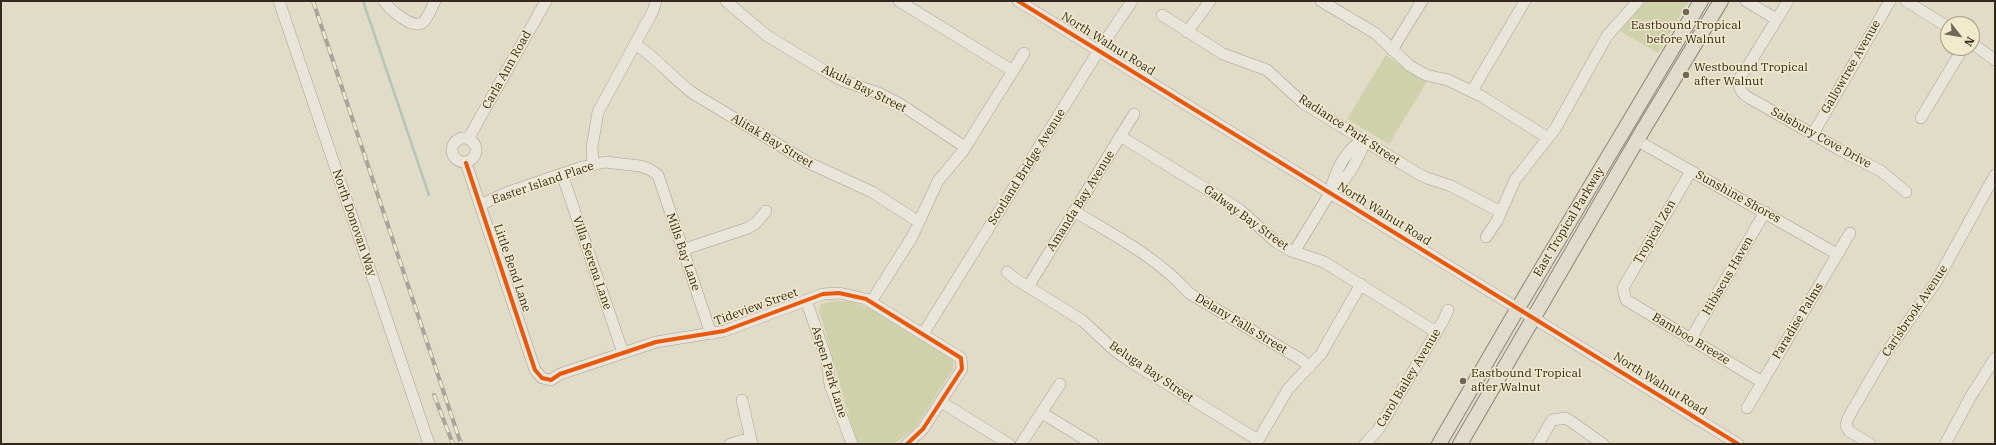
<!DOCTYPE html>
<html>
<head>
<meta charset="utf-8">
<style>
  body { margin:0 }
  #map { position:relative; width:1996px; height:445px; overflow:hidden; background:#e2dbc8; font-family:"IBM Plex Serif",serif }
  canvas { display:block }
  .frame { position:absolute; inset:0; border:2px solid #33281b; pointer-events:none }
  .north { position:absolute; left:1940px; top:16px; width:40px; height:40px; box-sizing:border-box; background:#f3eacd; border:1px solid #a69c86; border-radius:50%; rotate:121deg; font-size:11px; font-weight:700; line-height:16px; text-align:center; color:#33281b }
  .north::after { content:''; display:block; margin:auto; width:14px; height:18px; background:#706758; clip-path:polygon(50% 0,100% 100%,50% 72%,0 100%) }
</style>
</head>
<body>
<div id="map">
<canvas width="1996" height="445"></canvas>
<div class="frame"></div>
<div class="north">N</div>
</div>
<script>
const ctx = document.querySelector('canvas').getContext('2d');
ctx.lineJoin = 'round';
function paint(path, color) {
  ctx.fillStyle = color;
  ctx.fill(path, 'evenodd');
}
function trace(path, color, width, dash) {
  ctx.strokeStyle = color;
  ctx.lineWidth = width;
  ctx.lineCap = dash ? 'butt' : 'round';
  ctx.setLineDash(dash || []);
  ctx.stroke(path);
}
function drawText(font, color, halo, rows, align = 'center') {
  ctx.font = font + ' "IBM Plex Serif",serif';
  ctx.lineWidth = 3;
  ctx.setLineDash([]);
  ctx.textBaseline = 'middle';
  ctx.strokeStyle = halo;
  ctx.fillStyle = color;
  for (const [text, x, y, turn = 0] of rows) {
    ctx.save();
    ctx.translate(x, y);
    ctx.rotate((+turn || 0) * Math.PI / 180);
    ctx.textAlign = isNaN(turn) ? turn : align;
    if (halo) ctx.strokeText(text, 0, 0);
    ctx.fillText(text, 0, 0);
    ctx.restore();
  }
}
paint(new Path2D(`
  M1646 1H1689L1658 53 1620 31Z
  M1386 55 1400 65 1428 80 1389 144 1347 119Z
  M836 301 853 302 879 312 951 356 953 361V369L917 425 901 439 893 444H858C843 400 833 355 819 311L821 304Z`), '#cfd1aa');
trace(new Path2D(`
  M363 1 429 195`), '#b4c6bb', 2.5);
const minor = new Path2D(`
  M279 1 429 444
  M384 1C389 9 412 29 422 23 428 19 432 7 435 1
  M726 1 766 35 825 71 841 80 881 94 900 104 965 147
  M899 1 1013 71
  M1018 1 1738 444
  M1321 1 1375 33 1410 66 1426 75 1448 80 1481 96 1548 138
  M1746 1 1776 19
  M1788 1 1748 66C1739 76 1734 86 1746 96L1840 150 1881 171 1906 192
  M1906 1 1948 27
  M1162 15 1223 54 1267 70 1303 103 1417 173 1427 178 1451 186 1501 212
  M1187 32 1210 1
  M1972 43 1995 60
  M635 44C657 58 673 79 694 94L809 163 872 192 919 222
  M1392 50 1422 1
  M1472 91 1525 1
  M1921 118 1963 48
  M1813 134 1890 1
  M1120 136 1239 209 1276 242 1289 250 1324 262 1436 332
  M452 150a12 12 0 1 1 24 0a12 12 0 1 1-24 0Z
  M468 139 546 1
  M1638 141 1837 254
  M466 163 535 370 542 378 551 380 560 374 656 342 724 331 823 294 839 293 866 299 961 358 962 369 923 429 907 444
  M593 165 592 147 598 112 653 11 656 1
  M1691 171 1623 288 1626 300 1762 382
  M562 174 623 353
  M1330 193C1335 172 1344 151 1363 140
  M480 205 506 193 582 167 605 162 640 166 649 169 658 175 711 334
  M1074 211C1115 236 1157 257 1189 293L1300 359 1310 367
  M1486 237 1497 221 1515 180 1555 129 1607 36 1638 1
  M682 250 748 228 756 223 766 211
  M1294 252 1330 193 1341 185 1353 167 1362 149 1363 140
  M1007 272 1014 278 1083 321 1114 350 1131 362 1258 440
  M1028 287 1134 114
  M806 300 827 360 830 385 852 444
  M871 302 912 237 938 181 963 151 1024 53
  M923 334 1099 50 1132 1
  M1690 340 1765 212
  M742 400 752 444
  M941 402 1009 444
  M1747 408 1850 233
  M1042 413 1093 444
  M730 444 751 438
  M1021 444 1060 384
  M1256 444 1288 389 1321 354 1361 284
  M1365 444 1378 430 1443 321 1448 310
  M1538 444 1552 420 1566 418 1603 444
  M1870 444 1849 431 1846 425 1848 418 1884 356 1936 282 1995 175
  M1945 444 1971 396 1995 358`);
const major = new Path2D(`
  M1439 444 1518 308 1701 1
  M1460 444 1643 130 1721 1`);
trace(minor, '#a69f92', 12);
trace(major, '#8b8579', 16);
trace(minor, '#e9e5da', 11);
trace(major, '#e0dbcb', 14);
const rail = new Path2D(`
  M313 1 461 444
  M434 395 453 444`);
trace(rail, '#a8a49b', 4);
trace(rail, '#f3eacd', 2.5, [8]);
trace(new Path2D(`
  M1018 1 1738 444
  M466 163 535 370 542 378 551 380 560 374 656 342 724 331 823 294 839 293 866 299 961 358 962 369 923 429 907 444`), '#e8590c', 4);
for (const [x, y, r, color] of [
  [1686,12,4,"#706758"],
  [1686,75,4,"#706758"],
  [1463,381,4,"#706758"]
]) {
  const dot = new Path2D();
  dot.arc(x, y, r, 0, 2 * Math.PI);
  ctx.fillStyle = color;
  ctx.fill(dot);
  trace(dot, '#f3eacd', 1.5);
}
drawText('12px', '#33281b', '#f3eacd', [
  ["Eastbound Tropical",1686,26,"center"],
  ["before Walnut",1686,40,"center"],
  ["Westbound Tropical",1694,68],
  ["after Walnut",1694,82],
  ["Eastbound Tropical",1471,374],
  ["after Walnut",1471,388]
], 'left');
drawText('12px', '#33281b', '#f3eacd', [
  ["North Walnut Road",1108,44,32],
  ["Gallowtree Avenue",1851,67,-60],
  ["Carla Ann Road",507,70,-61],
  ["Akula Bay Street",864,89,26],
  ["Radiance Park Street",1349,130,33],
  ["Salsbury Cove Drive",1821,138,29],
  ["Alitak Bay Street",772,141,31],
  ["Scotland Bridge Avenue",1027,167,-58],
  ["Easter Island Place",543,183,-19],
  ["Sunshine Shores",1738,197,29],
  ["Amanda Bay Avenue",1081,201,-58],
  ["North Walnut Road",1384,214,32],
  ["Galway Bay Street",1246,218,36],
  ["East Tropical Parkway",1569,222,-59],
  ["North Donovan Way",354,223,71],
  ["Tropical Zen",1655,232,-60],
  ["Mills Bay Lane",683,252,71],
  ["Villa Serena Lane",592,263,71],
  ["Little Bend Lane",512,268,71],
  ["Hibiscus Haven",1728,276,-60],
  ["Tideview Street",756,307,-20],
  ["Carisbrook Avenue",1915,311,-56],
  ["Paradise Palms",1798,321,-59],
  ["Delany Falls Street",1241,324,31],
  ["Bamboo Breeze",1691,339,31],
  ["Aspen Park Lane",829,372,73],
  ["Beluga Bay Street",1151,372,34],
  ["Carol Bailey Avenue",1409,378,-59],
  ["North Walnut Road",1660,384,32]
]);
</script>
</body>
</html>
